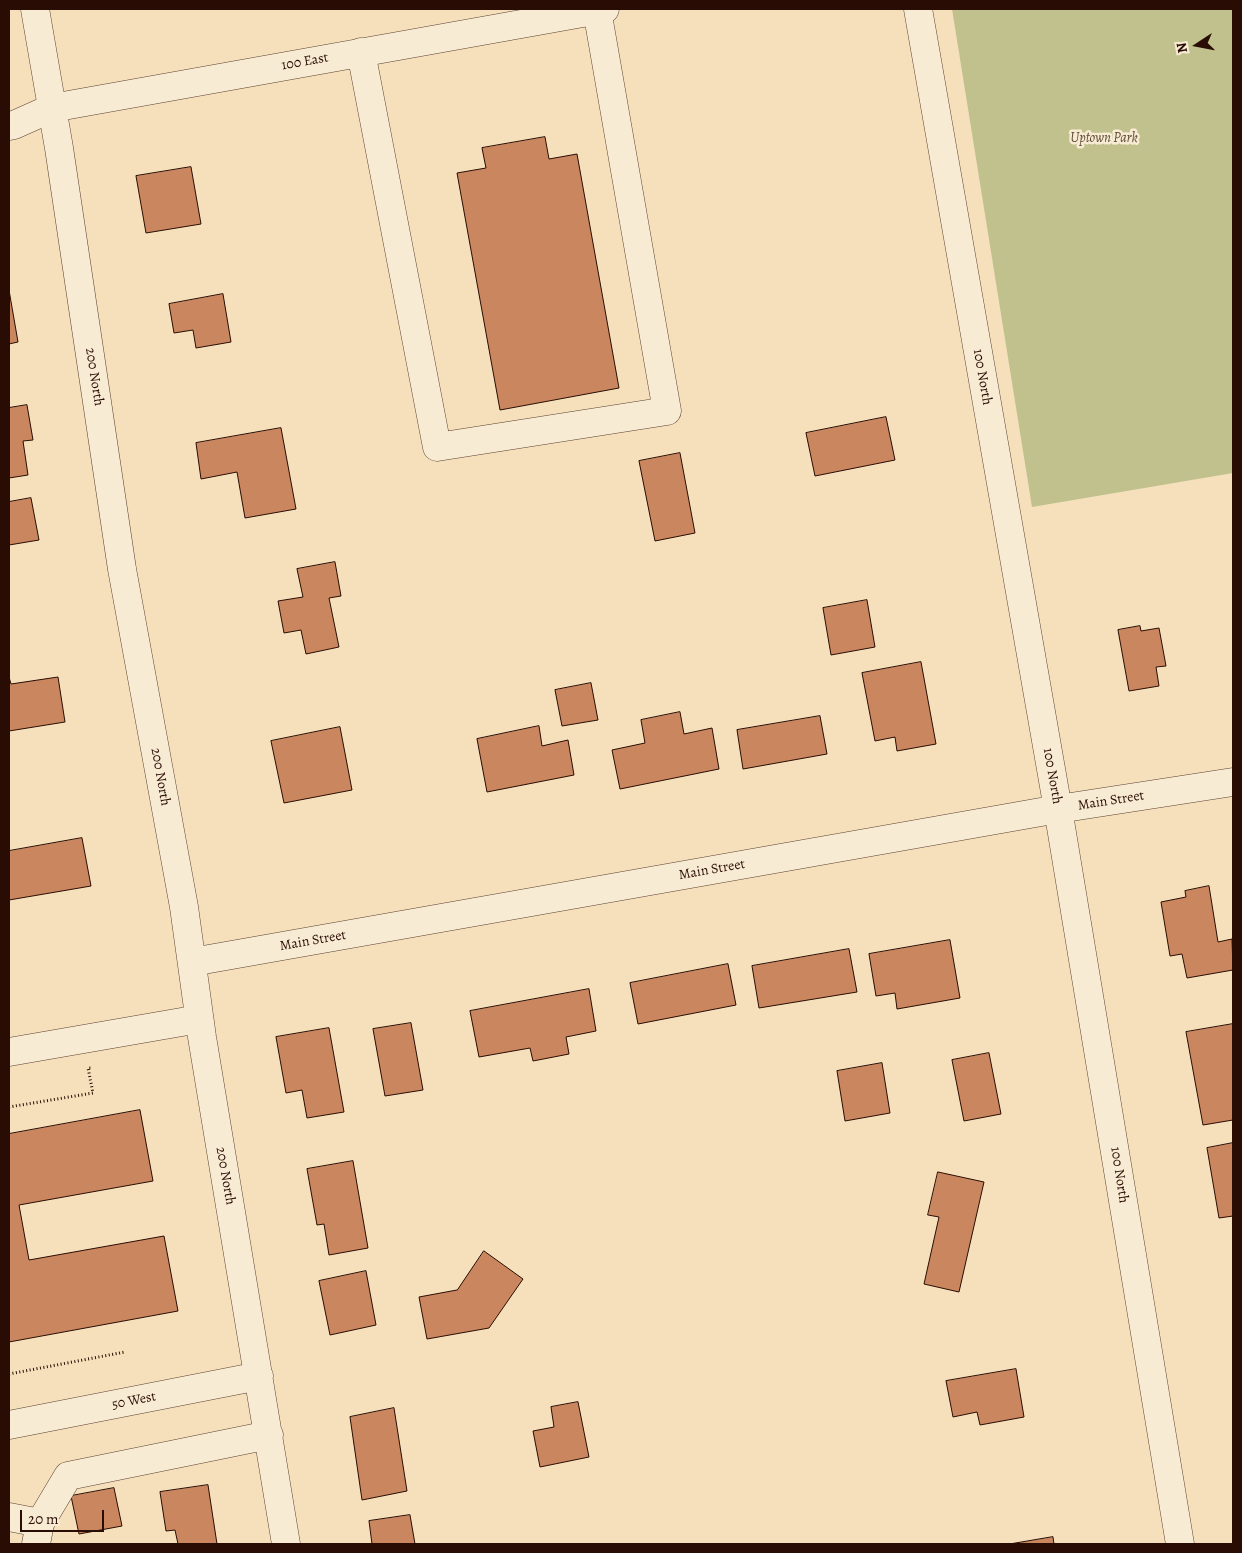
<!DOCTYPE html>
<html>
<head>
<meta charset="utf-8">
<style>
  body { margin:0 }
  #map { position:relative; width:1242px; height:1553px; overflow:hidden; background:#f5e0bb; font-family:Alegreya,serif }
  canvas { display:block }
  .frame { position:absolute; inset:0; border:10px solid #290c03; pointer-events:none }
  .north { position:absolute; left:1172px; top:20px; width:50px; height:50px; -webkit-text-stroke:4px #f8ebd3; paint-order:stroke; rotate:259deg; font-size:14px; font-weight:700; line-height:20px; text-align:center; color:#290c03 }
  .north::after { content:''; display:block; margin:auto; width:18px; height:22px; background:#290c03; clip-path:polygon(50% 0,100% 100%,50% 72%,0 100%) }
  .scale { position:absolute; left:20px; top:1510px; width:84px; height:22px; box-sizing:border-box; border:2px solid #290c03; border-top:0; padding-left:6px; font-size:15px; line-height:18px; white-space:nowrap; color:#290c03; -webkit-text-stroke:4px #f8ebd3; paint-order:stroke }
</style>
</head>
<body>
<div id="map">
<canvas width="1242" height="1553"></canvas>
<div class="frame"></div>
<div class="north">N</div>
<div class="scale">20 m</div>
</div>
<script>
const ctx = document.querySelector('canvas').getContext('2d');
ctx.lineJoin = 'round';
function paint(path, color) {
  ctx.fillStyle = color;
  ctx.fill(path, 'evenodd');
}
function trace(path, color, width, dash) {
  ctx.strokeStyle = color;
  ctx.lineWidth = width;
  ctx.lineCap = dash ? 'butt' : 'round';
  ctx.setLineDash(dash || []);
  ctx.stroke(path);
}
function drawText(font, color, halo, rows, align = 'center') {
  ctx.font = font + ' Alegreya,serif';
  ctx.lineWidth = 5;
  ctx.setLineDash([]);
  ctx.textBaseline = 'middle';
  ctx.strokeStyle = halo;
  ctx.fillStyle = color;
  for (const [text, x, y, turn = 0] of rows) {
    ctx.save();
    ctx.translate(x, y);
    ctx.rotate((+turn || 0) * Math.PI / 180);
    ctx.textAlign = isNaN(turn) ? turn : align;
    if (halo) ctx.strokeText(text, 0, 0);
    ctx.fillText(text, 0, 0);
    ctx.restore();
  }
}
paint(new Path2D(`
  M952 9H1233V473L1032 507Z`), '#c0c18d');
const building = new Path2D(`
  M545 137 549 159 577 154 619 388 500 410 457 173 486 168 482 148Z
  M191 167 201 224 146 233 136 176Z
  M9 290 18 342 9 344Z
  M223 294 231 342 196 348 193 330 174 333 169 304Z
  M27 405 33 440 23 441 28 475 9 478V408Z
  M886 417 895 460 815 476 806 433Z
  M281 428 296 509 245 518 237 472 201 479 196 443Z
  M680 453 695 533 655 541 639 461Z
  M31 498 39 540 9 545V502Z
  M335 562 341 596 329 598 339 647 306 654 301 630 284 633 278 601 303 597 297 569Z
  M867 600 875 647 831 655 823 608Z
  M1140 626 1141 631 1159 628 1166 666 1156 667 1159 686 1129 691 1118 630Z
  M921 662 936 744 897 751 895 737 875 741 862 673Z
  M9 677 11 684 58 677 65 722 9 731Z
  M591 683 598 720 562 726 555 690Z
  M680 712 684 734 712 728 719 769 620 789 612 750 645 743 641 720Z
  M820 716 827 754 743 769 737 730Z
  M539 726 542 746 568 740 574 775 487 792 477 739Z
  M340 727 352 790 284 803 271 741Z
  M82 838 91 886 9 900V851Z
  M1209 886 1218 942 1232 939 1233 970 1187 978 1182 954 1170 956 1161 902 1186 897 1185 891Z
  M950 940 960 998 897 1009 895 993 876 996 869 954Z
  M849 949 857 992 759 1008 752 966Z
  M728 964 736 1005 638 1024 630 983Z
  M589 989 596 1031 566 1037 569 1054 533 1061 530 1048 479 1057 470 1011Z
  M411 1023 423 1090 385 1096 373 1029Z
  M1233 1024V1120L1203 1125 1186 1032Z
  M329 1028 344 1112 307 1118 302 1090 286 1093 276 1037Z
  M989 1053 1001 1114 964 1121 952 1060Z
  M882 1063 890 1113 845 1121 837 1071Z
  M140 1110 153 1181 19 1205 29 1260 164 1236 178 1311 9 1342V1134Z
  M1233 1143V1216L1219 1218 1207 1148Z
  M353 1161 368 1248 329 1255 324 1224 317 1225 307 1169Z
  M938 1172 984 1182 959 1292 924 1284 939 1217 928 1215Z
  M484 1251 523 1279 489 1328 427 1339 419 1297 457 1290Z
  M366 1271 376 1325 330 1335 319 1281Z
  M1016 1369 1024 1417 980 1425 977 1412 953 1417 946 1381Z
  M578 1402 589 1457 540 1467 533 1431 554 1427 551 1407Z
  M394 1408 407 1491 362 1500 350 1417Z
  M208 1485 217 1544H178L175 1530 166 1531 160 1492Z
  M114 1488 122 1526 79 1534 71 1496Z
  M410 1515 415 1544H372L369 1521Z
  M1053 1537 1054 1544H1010Z`);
paint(building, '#ca865e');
trace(building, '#290c03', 1);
const minor = new Path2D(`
  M35 9 59 148 122 569 184 907 202 1037 286 1544
  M918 9 1058 809 1180 1544
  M361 52 437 447 667 411 597 10
  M9 126 14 125 52 108 605 9
  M192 962 1058 809 1233 782
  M9 1052 199 1019
  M9 1425 259 1376
  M9 1517 40 1523
  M36 1544 40 1523 68 1476 269 1435`);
trace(minor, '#5c4131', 29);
trace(new Path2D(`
  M9 1107 93 1093 88 1068H91
  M9 1374 125 1352`), '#290c03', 3, [1, 2.5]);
trace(minor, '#f8ebd3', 28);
drawText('14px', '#290c03', '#f8ebd3', [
  ["100 East",305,62,-10],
  ["200 North",94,377,81],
  ["100 North",982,377,80],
  ["100 North",1052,776,80],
  ["200 North",160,777,80],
  ["Main Street",1111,801,-9],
  ["Main Street",712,870,-10],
  ["Main Street",313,941,-10],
  ["100 North",1119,1175,81],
  ["200 North",225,1176,80],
  ["50 West",134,1401,-11]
]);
drawText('italic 14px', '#5e4b33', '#f8ebd3', [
  ["Uptown Park",1104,139]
]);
</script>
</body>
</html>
